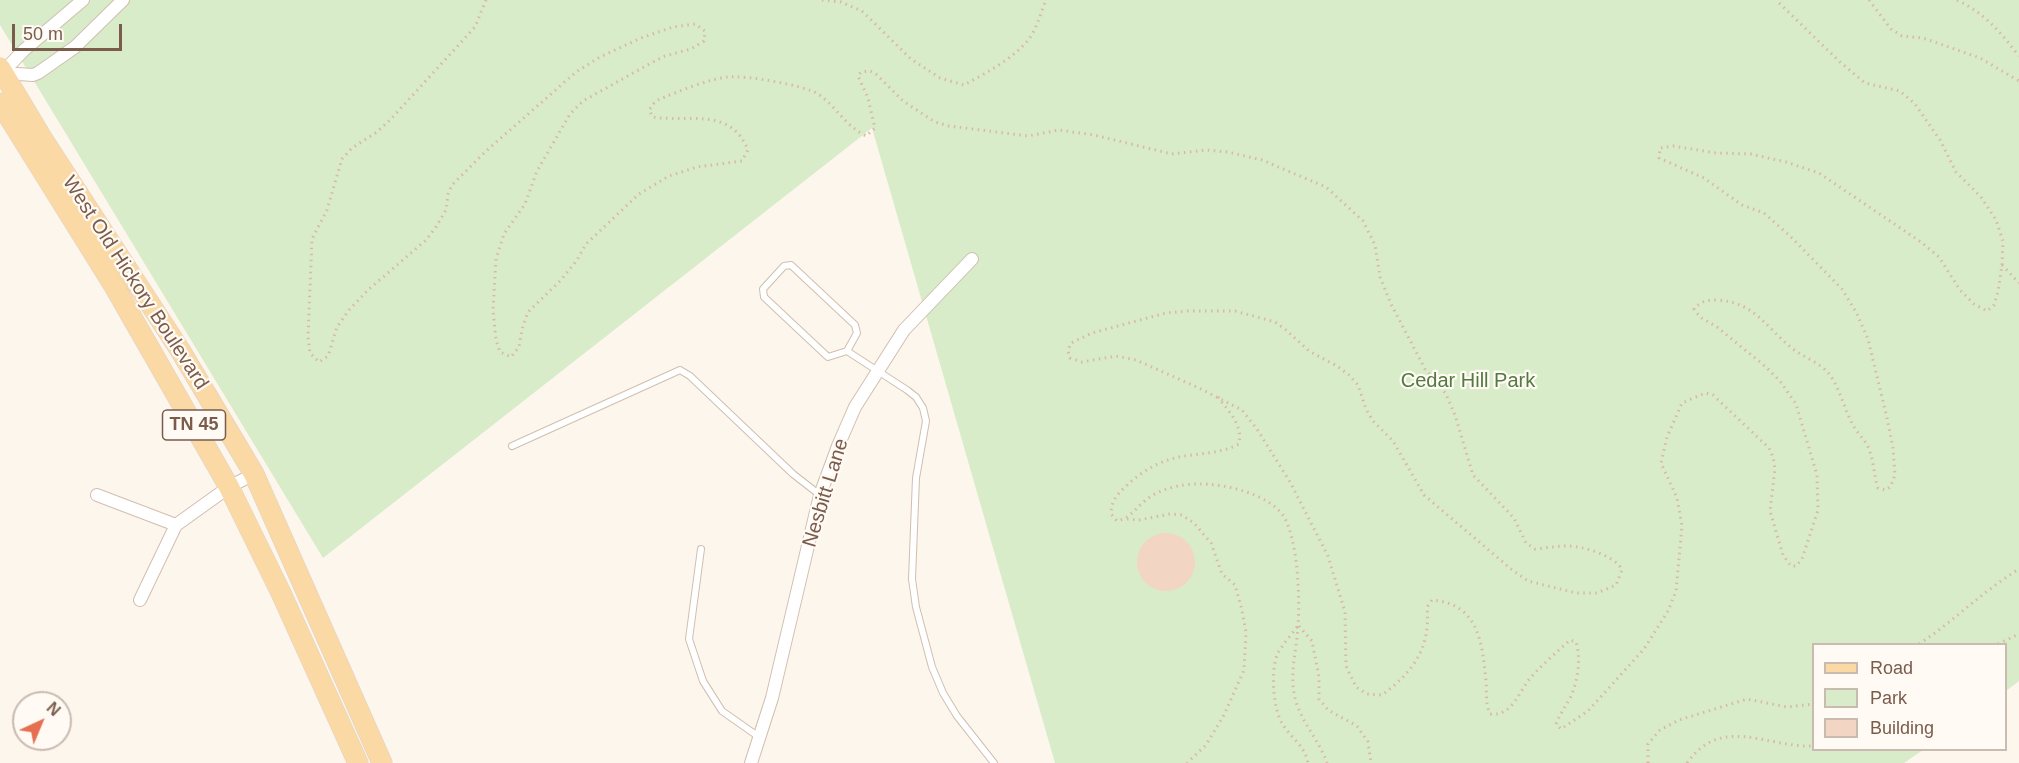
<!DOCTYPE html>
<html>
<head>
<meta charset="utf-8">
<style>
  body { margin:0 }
  #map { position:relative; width:2019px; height:763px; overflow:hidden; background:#fdf6ec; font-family:Arial,sans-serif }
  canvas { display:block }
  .legend { position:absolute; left:1812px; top:643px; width:195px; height:108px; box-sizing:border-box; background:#fffaf3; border:2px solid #cabbb1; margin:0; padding:8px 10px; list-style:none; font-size:18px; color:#7a5c4d }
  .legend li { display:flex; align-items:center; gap:12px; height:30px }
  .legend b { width:30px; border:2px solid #cabbb1 }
  .north { position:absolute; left:12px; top:691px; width:60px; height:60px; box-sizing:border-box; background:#fffaf3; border:2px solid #cabbb1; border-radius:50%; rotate:44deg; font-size:16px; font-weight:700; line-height:24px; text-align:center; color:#7a5c4d }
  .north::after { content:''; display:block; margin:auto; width:21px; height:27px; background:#e76f51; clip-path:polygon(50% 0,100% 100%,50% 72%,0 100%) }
  .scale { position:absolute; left:12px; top:24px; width:110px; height:27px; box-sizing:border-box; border:3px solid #7a5c4d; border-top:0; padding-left:8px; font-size:18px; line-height:21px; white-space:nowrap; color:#7a5c4d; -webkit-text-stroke:4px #fffaf3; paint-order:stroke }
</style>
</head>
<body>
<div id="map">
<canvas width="2019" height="763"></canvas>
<ul class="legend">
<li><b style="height:8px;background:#fbd9a5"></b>Road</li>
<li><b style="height:16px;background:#d8ecc9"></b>Park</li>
<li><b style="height:16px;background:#f3d5c3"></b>Building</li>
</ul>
<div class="north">N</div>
<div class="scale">50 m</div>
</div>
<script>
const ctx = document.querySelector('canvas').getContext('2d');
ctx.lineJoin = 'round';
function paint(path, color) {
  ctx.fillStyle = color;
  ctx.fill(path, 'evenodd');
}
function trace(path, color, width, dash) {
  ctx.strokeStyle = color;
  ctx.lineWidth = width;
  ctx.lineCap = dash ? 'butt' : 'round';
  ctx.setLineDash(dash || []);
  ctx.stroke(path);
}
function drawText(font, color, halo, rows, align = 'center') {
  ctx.font = font + ' Arial,sans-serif';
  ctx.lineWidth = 4.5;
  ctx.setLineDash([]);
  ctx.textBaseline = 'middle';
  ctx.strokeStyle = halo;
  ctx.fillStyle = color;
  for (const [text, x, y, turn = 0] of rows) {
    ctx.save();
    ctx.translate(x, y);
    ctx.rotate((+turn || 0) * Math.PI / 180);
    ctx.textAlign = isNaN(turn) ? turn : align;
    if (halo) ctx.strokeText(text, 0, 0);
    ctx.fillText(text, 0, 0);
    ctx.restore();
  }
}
paint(new Path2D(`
  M0 0H2019V681L2006 691V644H1814V750H1923L1904 763H1055L872 128 323 558 0 25Z`), '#d8ecc9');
paint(new Path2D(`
  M1137 562a29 29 0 1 1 58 0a29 29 0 1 1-58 0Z`), '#f3d5c3');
const lane = new Path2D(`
  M847 351 828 357 764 297 763 289 784 266 791 265 855 325 857 333 847 351 907 390 916 397 923 408 926 421 916 478 912 579 916 607 932 667 943 693 957 716 994 763
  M512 446 680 370 690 376 793 474 820 495
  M701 549 689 639 703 681 722 711 759 737`);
const street = new Path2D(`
  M3 73 33 75 38 73 75 47 123 0
  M0 75 24 50 83 0
  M97 495 176 525
  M140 600 176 525 229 487 254 474
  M751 763 772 698 820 495 838 446 855 407 904 330 972 259`);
const primary = new Path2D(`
  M0 68 42 138 180 350 254 474 382 763
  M0 103 114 286 229 487 281 593 358 763`);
trace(lane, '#d1beb0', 8);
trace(street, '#d1beb0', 14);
trace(primary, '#dad1cd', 21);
trace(new Path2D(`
  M486 0 475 27 390 120 377 132 352 148 342 159 327 210 312 239 308 337 310 353 319 362 328 356 337 327 349 310 368 290 426 240 436 227 446 210 448 194 452 185 485 152 576 72 600 57 641 38 673 27 695 24 705 31 704 41 691 49 665 56 651 63 583 101 570 114 537 171 525 204 504 234 496 259 493 310 496 340 500 352 511 357 519 347 522 329 528 312 560 281 577 260 586 244 639 194 669 176 697 167 742 161 748 150C730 106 689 123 653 117L649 110C652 106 654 102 658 100 673 93 712 78 728 77 744 75 804 85 818 94 837 107 844 125 866 136L875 128 868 98 858 76 861 72 870 71 876 74 903 101 935 122 949 126 1028 136 1059 130 1094 135 1172 154 1206 150 1228 152 1262 160 1326 187 1363 221 1375 245 1380 277 1391 304 1425 369 1446 394 1455 415 1473 475 1514 518 1526 543 1535 549C1546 548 1557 546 1568 546 1583 546 1616 556 1622 570L1616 585 1597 593H1576L1528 581 1511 569 1424 495 1393 441 1373 421 1366 409 1358 385 1349 375 1337 366 1309 351 1286 330 1275 322 1235 311H1188L1166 313 1092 333 1071 343 1068 351 1070 358 1082 362 1116 356 1136 360 1199 388 1242 410 1257 429 1290 482 1328 556 1345 612 1346 666 1356 687 1367 694 1382 695C1413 672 1431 648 1427 607L1432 600C1479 604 1482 642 1486 681 1487 693 1485 703 1490 714 1513 717 1519 690 1532 676 1544 663 1557 652 1570 640L1576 642C1581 658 1578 678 1572 694 1567 705 1560 713 1556 724L1561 729 1588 711 1644 649 1668 611 1676 591 1682 526 1677 498 1661 463 1667 437 1682 403 1705 393 1713 395 1769 448 1773 457 1775 468 1770 511 1783 555 1791 566H1796L1802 559 1818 510 1817 475 1796 404 1780 381 1766 367 1717 327 1700 317 1694 309C1701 301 1707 300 1718 300 1756 303 1766 328 1793 349 1805 358 1821 363 1830 375 1841 391 1844 409 1853 425 1858 435 1867 441 1870 452 1874 464 1874 476 1878 488L1886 490 1891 486 1895 475 1893 448 1887 418 1868 339 1856 312 1842 289 1790 236 1764 213 1742 205 1704 178 1659 158 1660 148 1673 146 1716 153 1751 154 1786 162 1819 173 1921 242 1939 257 1960 290 1974 304 1987 311 1994 305 1998 292 2002 265 2003 241 1996 220 1981 197 1956 172 1940 140 1915 104 1900 91 1865 83 1840 62 1776 0
  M822 0 841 2 862 11 911 59 940 78 964 85C986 73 1013 59 1029 39 1037 28 1041 12 1046 0
  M1869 0 1891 29 1902 36 1923 38 1980 58 2019 81
  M1957 0C1986 14 2000 32 2019 56
  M2002 265 2019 283
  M1218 397C1229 412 1243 425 1239 444 1220 454 1199 453 1179 457 1159 461 1141 472 1126 486 1117 495 1111 501 1111 514L1117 521C1131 518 1135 508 1146 500 1159 489 1181 484 1197 484 1223 483 1270 494 1284 517 1298 540 1300 599 1298 625 1297 650 1290 668 1294 693 1298 719 1319 739 1327 763
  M1127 519 1139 520 1170 514 1182 515 1194 523 1211 543 1222 574 1235 585 1241 606 1246 632 1244 670 1224 715 1206 745 1187 763
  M1299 626 1312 641 1319 677V699L1328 710 1357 726 1368 742 1371 763
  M1297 627C1291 635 1283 644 1278 653 1270 669 1273 711 1283 725 1292 739 1305 746 1308 763
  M1919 644C1954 621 1983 591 2019 569
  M1998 644 2019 634
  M1648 763V744L1660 730 1679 720 1747 699 1787 707 1814 704
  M1687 763C1722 714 1766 748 1814 746`), '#d9b8a5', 3, [1.5, 4.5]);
trace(lane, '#fff', 6);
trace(street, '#fff', 12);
trace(primary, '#fbd9a5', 20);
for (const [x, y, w] of [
  [194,425,63]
]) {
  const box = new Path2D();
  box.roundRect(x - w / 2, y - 15, w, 30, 4.5);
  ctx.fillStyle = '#fffaf3';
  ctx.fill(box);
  trace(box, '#7a5c4d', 1.5);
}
drawText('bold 18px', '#7a5c4d', null, [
  ["TN 45",194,425]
]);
drawText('20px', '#7a5c4d', '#fffaf3', [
  ["West Old Hickory Boulevard",135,283,57],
  ["Nesbitt Lane",826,493,-73]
]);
drawText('20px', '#537a41', '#fffaf3', [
  ["Cedar Hill Park",1468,381]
]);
</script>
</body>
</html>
